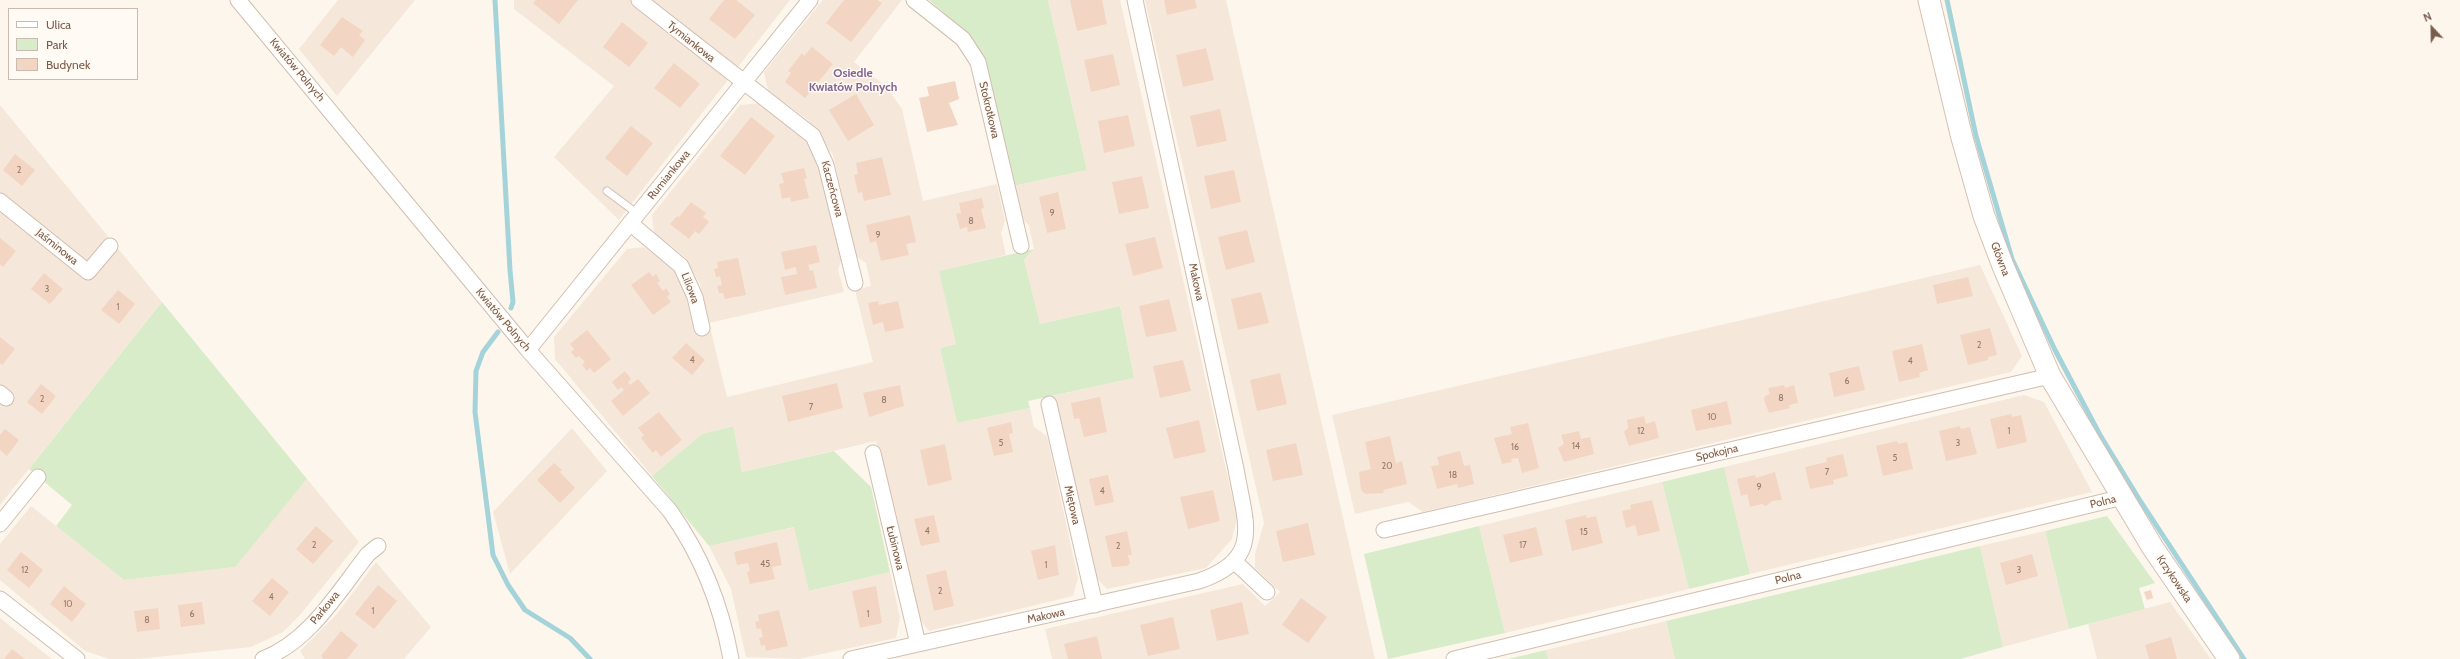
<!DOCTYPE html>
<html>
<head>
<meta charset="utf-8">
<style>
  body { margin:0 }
  #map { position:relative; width:2460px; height:659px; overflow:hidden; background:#fdf6ec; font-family:Cabin,sans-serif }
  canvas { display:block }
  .legend { position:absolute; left:8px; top:8px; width:130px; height:72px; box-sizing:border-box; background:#fffaf3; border:1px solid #cabbb1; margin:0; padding:5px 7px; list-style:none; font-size:12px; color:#7a5c4d }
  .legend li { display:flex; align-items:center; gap:8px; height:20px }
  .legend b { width:20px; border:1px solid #cabbb1 }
  .north { position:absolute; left:2412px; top:8px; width:40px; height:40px; -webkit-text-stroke:3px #fffaf3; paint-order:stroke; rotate:338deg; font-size:11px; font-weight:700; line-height:16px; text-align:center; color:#7a5c4d }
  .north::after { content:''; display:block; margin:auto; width:14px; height:18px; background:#7a5c4d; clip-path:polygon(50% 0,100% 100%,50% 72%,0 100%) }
</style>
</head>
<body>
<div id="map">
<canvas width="2460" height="659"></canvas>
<ul class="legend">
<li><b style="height:5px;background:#fff"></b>Ulica</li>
<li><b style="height:11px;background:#d8ecc9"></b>Park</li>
<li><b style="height:11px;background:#f3d5c3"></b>Budynek</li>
</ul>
<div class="north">N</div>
</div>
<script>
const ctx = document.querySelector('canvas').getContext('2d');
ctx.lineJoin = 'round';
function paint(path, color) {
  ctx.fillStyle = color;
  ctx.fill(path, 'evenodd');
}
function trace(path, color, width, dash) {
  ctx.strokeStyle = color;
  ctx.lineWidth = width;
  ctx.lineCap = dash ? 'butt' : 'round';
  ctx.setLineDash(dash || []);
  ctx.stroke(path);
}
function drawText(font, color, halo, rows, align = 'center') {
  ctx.font = font + ' Cabin,sans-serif';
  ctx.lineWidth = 3;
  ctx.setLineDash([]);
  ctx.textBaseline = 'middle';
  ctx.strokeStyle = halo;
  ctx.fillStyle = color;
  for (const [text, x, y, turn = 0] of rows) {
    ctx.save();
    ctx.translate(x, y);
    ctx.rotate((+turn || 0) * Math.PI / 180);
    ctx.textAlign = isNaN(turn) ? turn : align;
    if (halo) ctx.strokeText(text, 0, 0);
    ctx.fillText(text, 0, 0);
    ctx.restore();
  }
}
paint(new Path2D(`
  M338 0H415L337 96 299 49Z
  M514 0H790L619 220 554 157 614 86 514 9Z
  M823 0H902L854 62 885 85 902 109 923 201 997 184 1005 221 1001 233 1006 255 940 271 956 344 940 348 957 423 1030 408 1034 427 1047 436 1078 578 1073 596 929 631 916 614 876 441 742 472 732 426 702 434 652 476 555 359 554 337 627 249 644 247 673 268 684 290 694 327 708 323 700 284 685 257 654 233 652 215 740 105 760 103 807 141 817 160 842 258 838 270 844 292 709 323 727 397 873 362 855 290 871 286 866 263 856 256 833 155 808 120 768 91 764 72Z
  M1048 0H1120L1237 518 1232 539 1206 568 1107 589 1093 574 1052 396 1134 378 1120 306 1040 324 1024 260 1034 249 1029 226 1021 217 1013 186 1087 170Z
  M1145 0H1226L1375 659H1052L1045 629 1243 584 1265 606 1280 592 1255 568V554L1264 523Z
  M0 105 162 302 0 505Z
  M1980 265 2022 356 2011 372 1423 512 1408 502 1355 514 1332 415Z
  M2024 395 2044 402 2092 492 1750 574 1724 467Z
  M572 428 607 471 510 574 493 512Z
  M307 479 359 542 300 615 283 632 251 647 138 659H109L85 651 0 580V544L31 506 124 580 234 567Z
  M1662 482 1689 589 1505 633 1479 526Z
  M795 527 810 591 890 572 900 617 896 638 799 659 746 657 731 589 709 546Z
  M2045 531 2069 629 2003 647 1980 546Z
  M376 562 431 627 404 659H305L300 651 336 615Z
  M2170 602 2211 659H2097L2088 624Z
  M0 618 15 630 52 659H0Z
  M1666 621 1675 659H1548L1546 650Z`), '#f5e8da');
paint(new Path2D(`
  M929 0H1048L1087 170 1013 186 985 59 968 34Z
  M1034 249 1024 260 1040 324 1120 306 1134 378 1028 401 1030 408 957 423 940 348 956 344 939 271Z
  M162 302 307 479 235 567 124 580 56 526 72 505 29 469Z
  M733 426 742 472 834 451 871 487 890 572 809 591 794 527 709 546 652 476 702 434Z
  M1724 467 1750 574 1689 589 1662 482Z
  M2107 516 2155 583 2139 588 2145 609 2069 629 2045 531Z
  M1479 526 1505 633 1388 659 1364 554Z
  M1980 546 2003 647 1960 659H1675L1666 621Z
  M1546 650 1548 659H1508Z`), '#d8ecc9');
trace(new Path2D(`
  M495 0 510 270 513 302 511 308
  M1947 0 1976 136 2012 259 2055 350 2100 435 2139 499 2244 659
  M498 332 483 352 476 371 475 412 493 555 508 585 525 610 570 638 590 659`), '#a5d3da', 5);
paint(new Path2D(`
  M536 0H578L559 24 533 3Z
  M724 0H736L755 15 735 39 709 19Z
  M844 0H877L882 3 851 42 826 23Z
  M1070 0H1102L1107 24 1077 31Z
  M1164 0H1195L1197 8 1167 15Z
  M342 17 363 31 359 35 365 40 353 57 341 47 334 56 320 45Z
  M622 22 648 43 629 67 603 47Z
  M812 47 833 64 805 98 785 82 791 73 788 71 802 53 804 56Z
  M1206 48 1214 80 1183 87 1176 55Z
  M1113 54 1120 85 1091 92 1084 60Z
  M674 63 700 84 680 108 654 88Z
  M955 81 959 99 949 103 958 125 927 132 919 98 929 96 927 87Z
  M856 94 874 125 848 141 829 110Z
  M1220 109 1227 141 1197 147 1190 116Z
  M1128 115 1135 146 1104 153 1098 121Z
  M751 117 775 136 745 175 720 156Z
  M631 126 653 143 627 176 605 158Z
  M15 154 35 170 22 186 3 170Z
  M882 157 891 195 864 201 862 192 858 193 854 175 858 174 856 163Z
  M804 168 807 178 804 179 809 198 791 202 790 197 782 199 779 184 784 183 781 173Z
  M1234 170 1241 202 1211 209 1204 176Z
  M1142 176 1149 208 1119 214 1112 182Z
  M1058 192 1066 229 1047 233 1039 197Z
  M982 198 984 208 981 209 986 228 968 232 967 227 960 229 956 214 961 213 959 203Z
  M691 202 706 213 703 217 709 222 699 234 695 231 689 239 670 224 677 216 679 217Z
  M910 215 916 242 906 244 909 255 881 261 876 241 870 243 866 225Z
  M1247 230 1255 262 1226 270 1218 237Z
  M1155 237 1163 268 1133 276 1125 244Z
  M0 238 16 251 3 267 0 264Z
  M816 245 820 262 808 265 810 271 813 270 817 288 785 295 781 277 797 274 796 267 785 270 781 252Z
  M738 258 746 295 725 299 723 293H719L717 286 722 285 720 276 716 277 714 269 718 268 717 262Z
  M649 272 653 277 656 274 660 281 657 283 663 291 666 288 670 294 667 297 671 302 653 315 631 285Z
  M44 273 63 289 50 304 31 289Z
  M1968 277 1973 296 1937 304 1933 285Z
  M118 290 135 304 119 324 101 310Z
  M1261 292 1269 323 1238 330 1231 299Z
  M1169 299 1177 331 1146 337 1139 306Z
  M878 301 879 305 898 301 904 328 885 332 883 322 873 325 868 303Z
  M1990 328 1997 355 1988 357V360L1968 365 1960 335Z
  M587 330 611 359 594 373 590 368 587 371 582 365 585 362 579 356 576 358 571 352 574 349 570 344Z
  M0 337 15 349 2 365 0 363Z
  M686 343 705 360 692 375 672 358Z
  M1922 344 1928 370 1919 373 1920 377 1899 382 1892 351Z
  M1183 360 1191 391 1160 398 1153 366Z
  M1859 366 1865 390 1834 397 1829 373Z
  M625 371 631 379 628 382 630 385 638 379 650 393 623 416 611 401 624 390 621 387 618 390 612 382Z
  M1280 373 1287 404 1257 411 1250 380Z
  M837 383 843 408 788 422 782 396Z
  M41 384 56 396 42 414 27 402Z
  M900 385 904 406 869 417 863 393Z
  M1784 385 1785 388 1794 385 1798 403 1789 405 1790 408 1769 413 1764 400 1765 396 1770 394 1768 388Z
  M1100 397 1107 432 1084 437 1079 418 1074 419 1071 403Z
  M1727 401 1732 424 1696 431 1691 410Z
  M659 412 682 440 661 457 656 450 653 453 641 438 644 435 638 428Z
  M2011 414 2012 417 2021 415 2027 442 1997 449 1990 419Z
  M1644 416 1646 424 1655 421 1659 438 1629 446 1624 432 1628 428 1627 420Z
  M1199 420 1206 452 1174 459 1166 428Z
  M1011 422 1013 433 1009 434 1013 452 994 456 987 428Z
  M1528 423 1539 468 1522 473 1518 458 1511 459 1512 462 1502 464 1494 438 1512 434 1510 427Z
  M1960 426 1961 429 1970 427 1977 454 1946 461 1939 431Z
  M5 429 19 440 7 456 0 450V435Z
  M1579 431 1581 439 1590 437 1594 454 1564 462 1558 448 1564 444 1561 435Z
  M1390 436 1396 463 1402 461 1407 484 1383 490 1384 493 1365 494 1361 490 1359 472 1371 469 1365 442Z
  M1897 441 1898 444 1907 442 1913 469 1883 476 1876 446Z
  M1296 443 1303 475 1273 481 1266 450Z
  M945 444 952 480 928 486 920 450Z
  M1460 451 1464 466 1470 465 1474 484 1458 488 1457 484 1437 489 1431 466 1439 465 1437 457Z
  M1843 454 1848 476 1833 480 1834 484 1810 489 1805 467 1827 462 1826 458Z
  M554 463 562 470 560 472 575 488 560 503 537 480Z
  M1775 472 1782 500 1772 501 1766 506 1762 504 1750 507 1747 494 1741 496 1737 479 1755 475 1756 478Z
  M1108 475 1114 502 1095 506 1089 479Z
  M1213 490 1220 521 1188 529 1180 497Z
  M1652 500 1660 531 1638 536 1635 525 1626 528 1622 511 1631 509 1630 505Z
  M934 515 940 542 921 546 914 519Z
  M1586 515 1587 518 1596 516 1603 543 1572 551 1565 520Z
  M1308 523 1315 555 1283 562 1276 531Z
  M316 526 333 541 313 564 296 549Z
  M1536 527 1543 555 1510 563 1503 535Z
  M1127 531 1132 555H1128L1130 563 1127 566 1112 567 1105 536Z
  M777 542 782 565 772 567 775 579 750 584 747 572 750 571 748 563 737 565 734 552Z
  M1055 545 1059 575 1038 580 1031 551Z
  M21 552 43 570 29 588 7 570Z
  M2032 554 2038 576 2006 585 2000 563Z
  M946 570 954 606 934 611 926 575Z
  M272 578 289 592 270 616 252 601Z
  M378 585 397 601 374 629 355 614Z
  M64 586 86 604 72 622 50 604Z
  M876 586 882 623 860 628 852 591Z
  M2151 590 2153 598 2147 600 2144 592Z
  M1301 598 1327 617 1308 643 1282 625Z
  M202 602 205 624 181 627 178 605Z
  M1242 602 1249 634 1217 641 1210 610Z
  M158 608 160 629 137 632 134 611Z
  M779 610 788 646 766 651 765 645 761 646 759 638 763 637 761 628 757 629 755 622 759 621 758 615Z
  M1173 617 1180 649 1148 656 1140 625Z
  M341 631 358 645 347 659H324L321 656Z
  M1097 636 1102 659H1068L1064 644Z
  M2171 637 2177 659H2149L2145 645Z
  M12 649 25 659H4Z`), '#f3d5c3');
const lane = new Path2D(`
  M607 191 638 214`);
const street = new Path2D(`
  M238 0 528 350 670 511C702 556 721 604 731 659
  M639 0 813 136 826 165 855 283
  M914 0 963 39 978 62 1021 246
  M0 201 88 272 110 246
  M630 223 681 266 695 297 702 328
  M528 350 810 0
  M0 393 6 398
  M1049 404 1095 605
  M873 453 918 644
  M0 524 38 477
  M1384 530 2050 376
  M1235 562 1267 592
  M0 599 77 659
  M263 659C310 641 338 592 368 554L378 546
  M851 659 1199 581C1264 559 1245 523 1236 469L1135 0
  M1454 659 2123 497`);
const secondary = new Path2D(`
  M1929 0 1962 138 1984 216 2003 266 2050 376 2153 548 2229 659`);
trace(lane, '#d1beb0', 9);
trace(street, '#d1beb0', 17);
trace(secondary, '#d6c0b0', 23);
trace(lane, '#fff', 7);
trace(street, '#fff', 15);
trace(secondary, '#fff', 21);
drawText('9px', '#987a6a', null, [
  ["2",19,170],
  ["9",1052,213],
  ["8",971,221],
  ["9",878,235],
  ["3",47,289],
  ["1",118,307],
  ["2",1979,345],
  ["4",692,360],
  ["4",1910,361],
  ["6",1847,381],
  ["8",1781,398],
  ["2",42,399],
  ["8",884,400],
  ["7",811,407],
  ["10",1712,417],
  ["12",1641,431],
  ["1",2009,431],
  ["5",1001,443],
  ["3",1958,443],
  ["14",1576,446],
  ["16",1515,447],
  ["5",1895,458],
  ["20",1387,466],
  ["7",1827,472],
  ["18",1453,475],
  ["9",1759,487],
  ["4",1102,491],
  ["4",927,531],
  ["15",1584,532],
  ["2",314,545],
  ["17",1523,545],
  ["2",1118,546],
  ["45",765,564],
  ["1",1046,565],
  ["12",25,570],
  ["3",2019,570],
  ["2",940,591],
  ["4",271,597],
  ["10",68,604],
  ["1",373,611],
  ["6",192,614],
  ["1",868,614],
  ["8",147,620]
]);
drawText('11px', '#7a5c4d', '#fffaf3', [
  ["Tymiankowa",691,42,39],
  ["Kwiatów Polnych",297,70,50],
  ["Stokrotkowa",989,110,77],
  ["Rumiankowa",669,175,-51],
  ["Kaczeńcowa",832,189,75],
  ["Jaśminowa",57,247,39],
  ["Główna",2000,259,69],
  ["Makowa",1196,282,78],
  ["Liliowa",690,288,69],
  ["Kwiatów Polnych",503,320,50],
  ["Spokojna",1717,453,-13],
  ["Polna",2103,502,-14],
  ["Miętowa",1072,505,77],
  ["Łubinowa",895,548,76],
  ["Polna",1788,578,-14],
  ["Krzykowska",2174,579,56],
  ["Parkowa",325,608,-51],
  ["Makowa",1046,616,-12]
]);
drawText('bold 12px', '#846695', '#fffaf3', [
  ["Osiedle",853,73],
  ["Kwiatów Polnych",853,87]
]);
</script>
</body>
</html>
